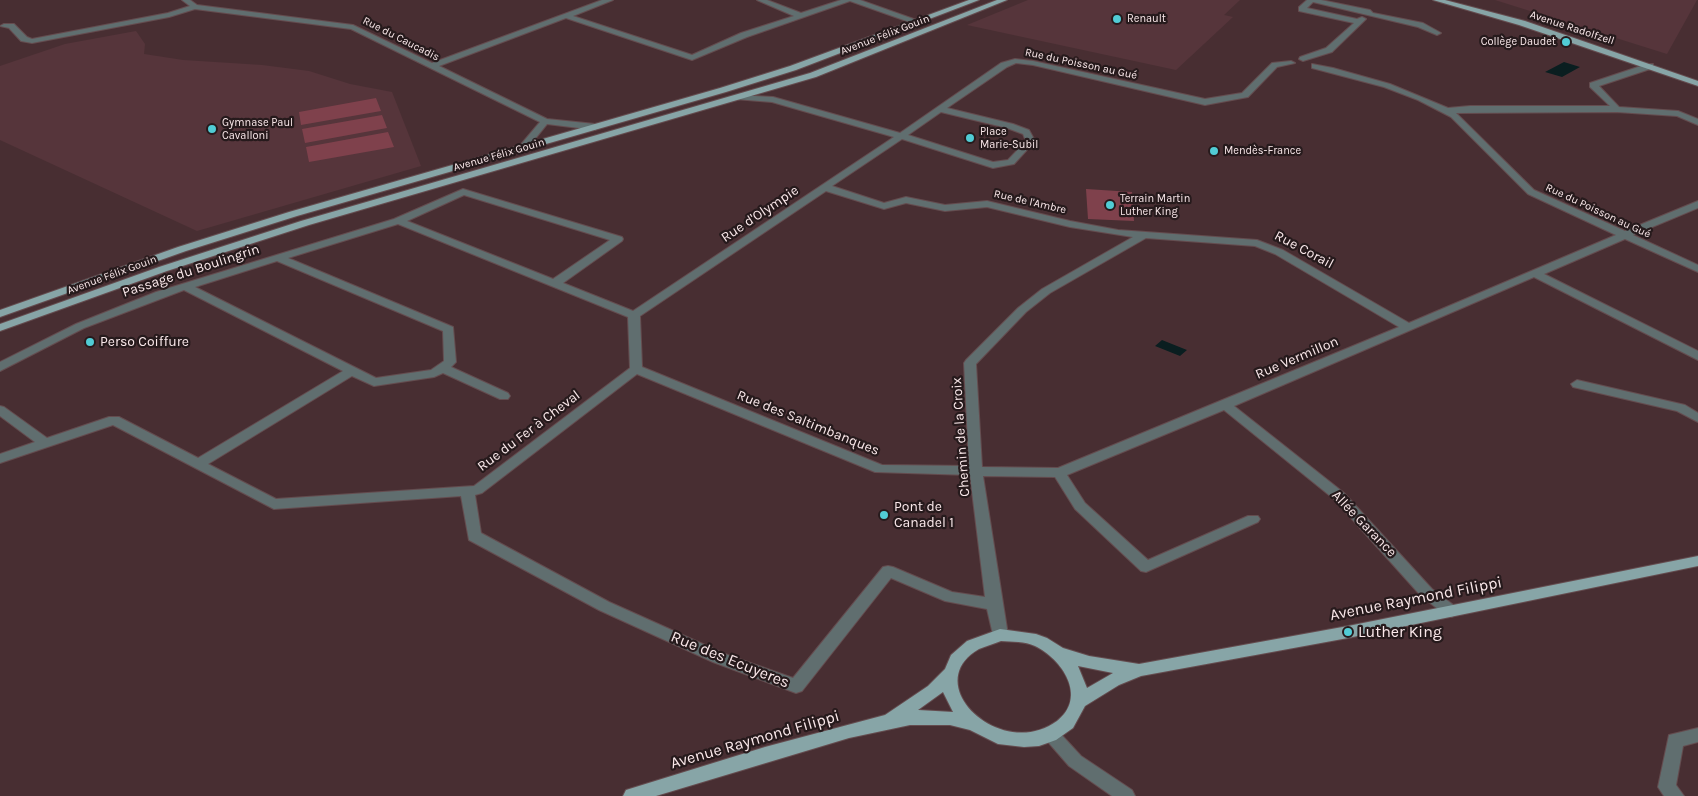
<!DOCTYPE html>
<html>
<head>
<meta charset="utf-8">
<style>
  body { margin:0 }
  canvas { display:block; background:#482e32 }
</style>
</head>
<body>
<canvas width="1698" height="796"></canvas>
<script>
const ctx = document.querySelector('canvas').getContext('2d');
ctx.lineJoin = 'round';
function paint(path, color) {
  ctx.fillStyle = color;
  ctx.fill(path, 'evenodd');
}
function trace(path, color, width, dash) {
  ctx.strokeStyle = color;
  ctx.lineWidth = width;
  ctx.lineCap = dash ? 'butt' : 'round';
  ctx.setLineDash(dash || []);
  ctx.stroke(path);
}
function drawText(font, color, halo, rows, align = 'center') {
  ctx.font = font + ' Karla,sans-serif';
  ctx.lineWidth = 4.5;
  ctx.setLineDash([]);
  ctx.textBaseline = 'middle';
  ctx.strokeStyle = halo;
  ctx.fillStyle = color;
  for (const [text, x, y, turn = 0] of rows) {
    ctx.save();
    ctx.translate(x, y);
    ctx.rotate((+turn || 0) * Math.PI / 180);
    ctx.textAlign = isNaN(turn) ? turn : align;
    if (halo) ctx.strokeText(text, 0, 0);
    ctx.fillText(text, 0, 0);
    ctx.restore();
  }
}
paint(new Path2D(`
  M1028 0H1240L1224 15 1233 17 1176 70 967 25Z
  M1495 0H1697L1667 54Z
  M136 31 145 44 144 54 183 60 262 65 309 71 350 84 392 92 421 166 197 231 0 140V66L65 44Z`), '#56353b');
paint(new Path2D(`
  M376 98 381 111 301 125 299 112Z
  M382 115 387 128 305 143 302 129Z
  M388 132 394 147 309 162 306 147Z
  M1086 189 1132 192 1134 221 1088 219Z`), '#7f414c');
paint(new Path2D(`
  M1564 62 1580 67 1562 77 1545 72Z
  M1162 340 1187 350 1180 356 1155 346Z`), '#0a1e20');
const minor = new Path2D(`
  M182 0H190L197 5 353 25 432 63 602 0H613L573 16 692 55 741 33 794 16 757 0H767L801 13 841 0H860L922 22 915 24 850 1 747 37 692 60 566 18 439 66 547 119 595 124 599 127 595 130 547 124 526 150 523 151 518 148 540 122 351 29 195 9 169 17 32 43 21 41 9 28 0 26 4 24H14L27 37 32 39 168 13 190 6Z
  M1307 0H1321L1370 10 1373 13 1423 23 1441 33 1437 35 1418 27 1313 2 1307 8 1357 19 1362 17 1366 19 1332 52 1303 61 1299 59 1300 57 1326 48 1354 23 1299 11V7Z
  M1015 59 1033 61 1205 99 1242 93 1272 63 1291 61 1295 63 1277 67 1248 97 1205 105 1033 65 1016 63 1007 67 947 108 1013 124 1029 130 1035 141 1014 164 993 168 902 139 832 186 884 203 906 197 945 205 987 201 1070 221 1118 230 1257 240 1283 250 1409 323 1616 235 1528 194 1451 117 1418 100 1384 87 1312 68V64L1333 68 1390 84 1448 108 1470 106H1610L1590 87V83L1647 64H1653V68L1599 86 1619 107 1678 111 1698 119V125L1677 116 1617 112 1456 113 1534 190 1625 231 1698 201V208L1633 235 1698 265V272L1625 239 1544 274 1698 351V360L1534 277 1234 406 1344 493 1432 589 1456 607 1459 611 1456 615 1451 617 1446 615 1422 597 1334 499 1224 410 1067 475 1085 503 1148 560 1248 516H1258L1260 519 1258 522 1146 572 1141 571 1075 509 1055 477 983 476 1008 635 1006 639 1000 641 994 639 987 609 945 601 891 578 802 691 796 693 713 662 599 610 469 540 461 496 274 509 113 425 0 463V454L35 442 0 416V406L4 407 47 438 109 417H119L198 458 343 371 184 290 84 328 0 371V362L76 324 156 292 394 219 463 189 622 237 623 239 622 241 563 283 633 311 894 137 772 102 735 99V95L773 97 900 133 1001 63ZM941 112 1007 128 1023 134 1026 141 1008 160 993 162 908 135ZM826 191 884 209 906 203 945 211 987 207 1070 227 1133 237 1042 289 1018 308 966 360 964 363 969 466 882 465 642 367 640 316ZM464 195 610 240 553 279 407 221ZM398 224 628 317 630 368 474 486 276 499 208 464 352 376 374 386 434 377 443 373 500 399H508L510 396 508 393 451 367 456 362 453 327 288 258ZM1146 238 1255 246 1275 254 1399 327 1058 468 982 467 976 364 1026 312 1050 293ZM277 261 443 331 444 361 431 370 376 378 195 287ZM637 374 875 472 970 475 985 597 952 592 893 567 888 566 883 567 793 678 725 654 609 602 481 533 475 495 482 493Z
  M1577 380 1685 405 1698 413V422L1677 411 1573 387 1571 384Z
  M1051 728 1057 730 1081 756 1132 790 1135 796H1112L1069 766 1042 735 1045 730Z
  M1698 728V742L1683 746 1676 785 1684 796H1664L1658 787 1669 735Z`);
const major = new Path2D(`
  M969 0H979L796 70 726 92 297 216 186 251 0 317V310L178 247 289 212 720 88 790 66Z
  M997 0H1007L816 77 309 225 167 271 0 331V324L159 267 301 221 810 73Z
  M1433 0H1445L1525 21 1698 81V86L1519 25Z
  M1698 556V566L1348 638 1141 676 1119 685 1085 706 1073 728 1056 740 1039 746 1024 747 998 744 970 730 950 725H910L849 738 656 796H623L626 790 765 747 885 715 928 686 945 669 951 655 967 641 1000 629 1036 634 1047 638 1063 648 1089 656 1139 664 1348 626ZM1001 641C1012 642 1025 641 1035 646 1062 659 1088 697 1057 721 1001 762 918 684 979 649 986 646 994 644 1001 641ZM1078 666 1113 673 1087 688ZM943 692 953 712 918 710Z`);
trace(minor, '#644c4f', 2);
trace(major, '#644c4f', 2);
paint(minor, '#606e6f');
paint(major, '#87a5a7');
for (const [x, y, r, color] of [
  [1117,19,5,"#51ccd5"],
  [1566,42,5,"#51ccd5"],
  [212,129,5,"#51ccd5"],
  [970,138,5,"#51ccd5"],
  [1214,151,5,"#51ccd5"],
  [1110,205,5,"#51ccd5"],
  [90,342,5,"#51ccd5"],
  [884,515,5,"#51ccd5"],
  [1348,632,5,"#51ccd5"]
]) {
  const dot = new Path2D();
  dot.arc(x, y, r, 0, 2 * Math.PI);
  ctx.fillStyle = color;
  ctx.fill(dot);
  trace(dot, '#261a1c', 2);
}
drawText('11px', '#fae8ea', '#261a1c', [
  ["Renault",1127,19],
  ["Collège Daudet",1556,42,"right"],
  ["Gymnase Paul",222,123],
  ["Cavalloni",222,136],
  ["Place",980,132],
  ["Marie-Subil",980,145],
  ["Mendès-France",1224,151],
  ["Terrain Martin",1120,199],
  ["Luther King",1120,212]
], 'left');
drawText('11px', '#fae8ea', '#261a1c', [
  ["Avenue Radolfzell",1572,28,18],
  ["Avenue Félix Gouin",885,35,-21],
  ["Rue du Caucadis",401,39,27],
  ["Rue du Poisson au Gué",1081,64,12],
  ["Avenue Félix Gouin",499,155,-16],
  ["Rue de l'Ambre",1030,202,13],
  ["Rue du Poisson au Gué",1598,211,25],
  ["Avenue Félix Gouin",112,275,-20]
]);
drawText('14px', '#fae8ea', '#261a1c', [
  ["Rue d'Olympie",760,214,-34],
  ["Rue Corail",1304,250,28],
  ["Passage du Boulingrin",191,271,-18],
  ["Rue Vermillon",1297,358,-23],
  ["Rue des Saltimbanques",808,423,22],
  ["Rue du Fer à Cheval",529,431,-37],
  ["Chemin de la Croix",961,437,-94],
  ["Allée Garance",1364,524,46]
]);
drawText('14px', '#fae8ea', '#261a1c', [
  ["Perso Coiffure",100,342],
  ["Pont de",894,507],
  ["Canadel 1",894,523]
], 'left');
drawText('16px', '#fae8ea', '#261a1c', [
  ["Avenue Raymond Filippi",1416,599,-11],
  ["Rue des Ecuyeres",730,660,22],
  ["Avenue Raymond Filippi",755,740,-16]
]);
drawText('16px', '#fae8ea', '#261a1c', [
  ["Luther King",1358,632]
], 'left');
</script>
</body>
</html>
